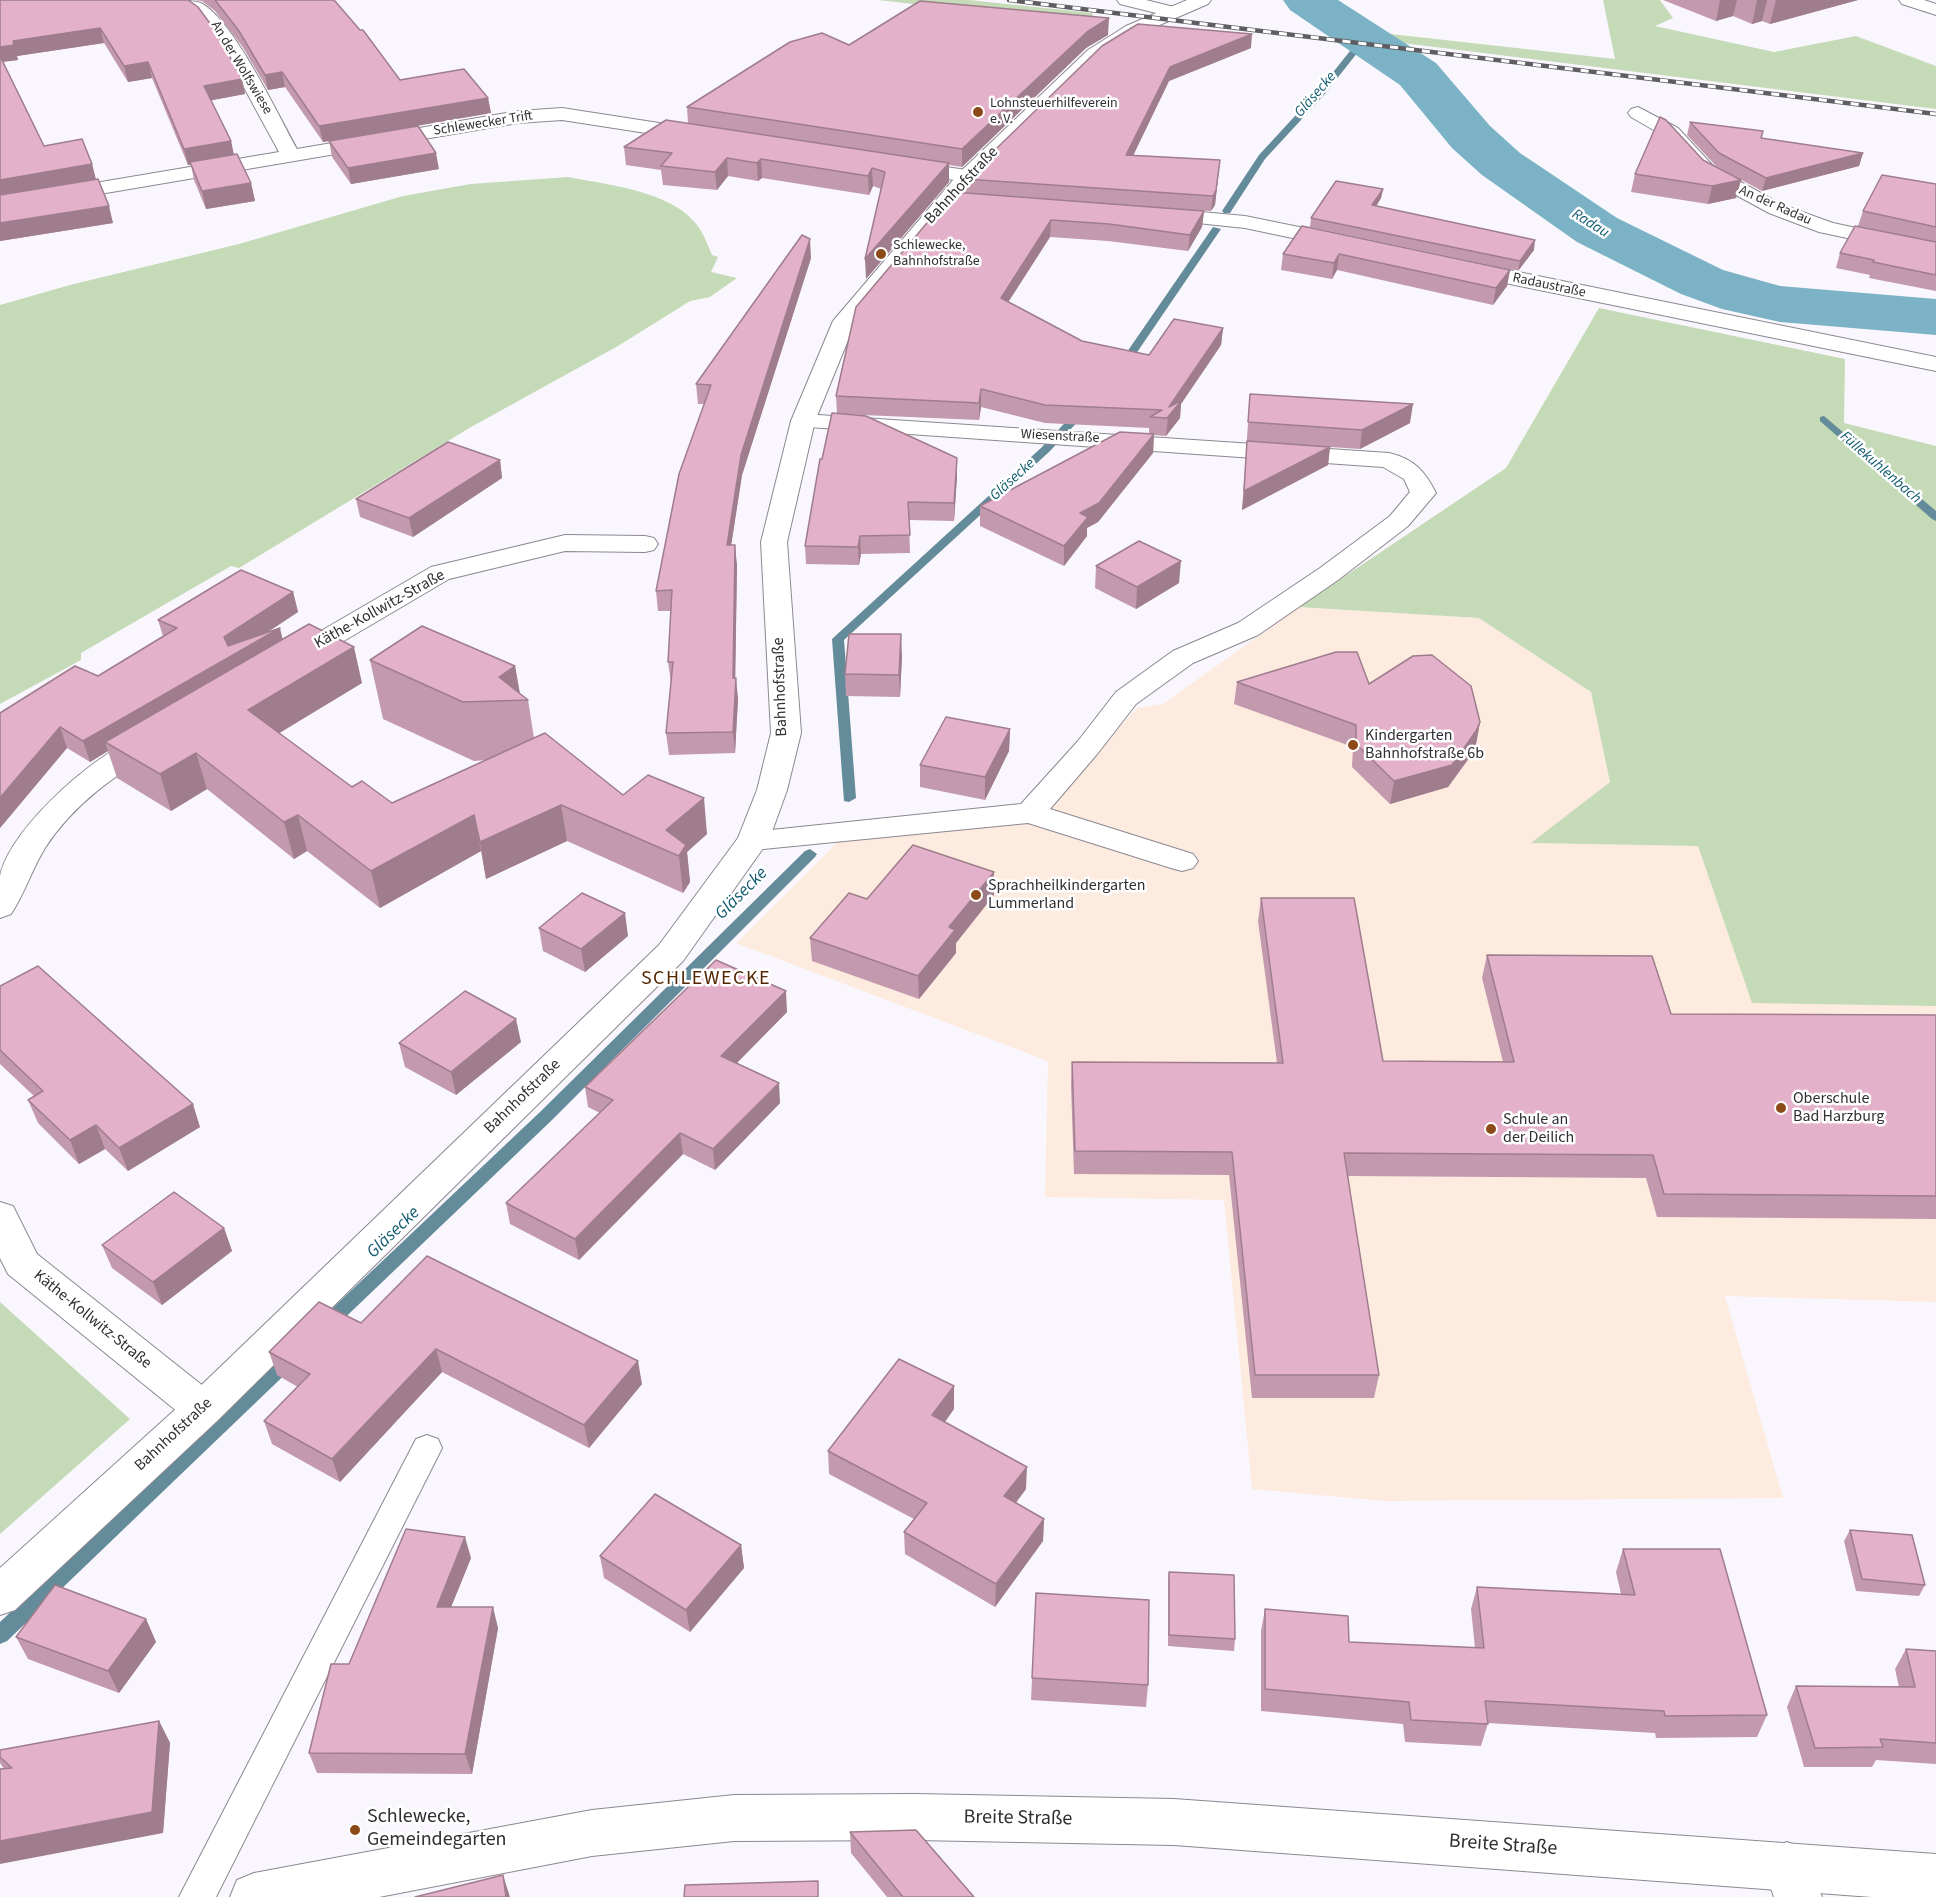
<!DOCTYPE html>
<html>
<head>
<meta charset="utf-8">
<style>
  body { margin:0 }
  canvas { display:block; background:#f9f7fd }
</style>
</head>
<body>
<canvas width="1936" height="1897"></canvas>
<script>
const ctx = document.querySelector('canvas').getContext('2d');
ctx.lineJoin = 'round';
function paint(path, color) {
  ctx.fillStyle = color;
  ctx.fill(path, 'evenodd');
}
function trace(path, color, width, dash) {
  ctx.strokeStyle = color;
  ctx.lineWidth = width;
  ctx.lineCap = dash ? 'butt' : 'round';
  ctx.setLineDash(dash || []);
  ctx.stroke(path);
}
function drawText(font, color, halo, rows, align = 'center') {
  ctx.font = font + ' "Source Sans 3",sans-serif';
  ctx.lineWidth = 5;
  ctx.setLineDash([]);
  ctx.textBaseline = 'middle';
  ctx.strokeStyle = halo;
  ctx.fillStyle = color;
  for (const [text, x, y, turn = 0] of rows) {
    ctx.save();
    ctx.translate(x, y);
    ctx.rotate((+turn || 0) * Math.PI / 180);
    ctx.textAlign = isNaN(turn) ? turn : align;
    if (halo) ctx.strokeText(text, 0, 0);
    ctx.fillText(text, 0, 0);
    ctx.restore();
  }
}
paint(new Path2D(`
  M1299 607 1479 618 1591 692 1610 782 1532 843 1698 846 1752 1002 1936 1006V1302L1725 1296 1783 1498 1384 1501 1252 1489 1224 1200 1045 1197 1048 1061 736 943 839 841 1030 821 1061 791 1137 708 1163 704Z`), '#fdebe0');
paint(new Path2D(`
  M878 0H969L1092 13 1097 25Z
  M1603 0H1660L1673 18 1655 26 1774 52 1856 36 1936 66V109L1378 40 1364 31 1615 59Z
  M568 177C608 185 676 191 700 229 705 237 708 246 712 255L718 257 711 272 737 278 710 297 690 301 618 346 471 427 239 568 231 566 81 653V660L0 704V305L70 285 239 244 403 196 471 184Z
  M1599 308 1845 359 1844 423 1936 446V1006L1752 1003 1698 846 1531 843 1610 782 1591 692 1479 618 1299 607 1506 468Z
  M0 1302 130 1419 0 1534Z`), '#c5dab7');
paint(new Path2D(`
  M1362 36 1369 38 1324 95 1265 159 1230 213H1224L1222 211 1259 155 1318 91Z
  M1213 227 1221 229 1125 370H1117L1116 368Z
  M1083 407 1087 408V412L1049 452 844 640 856 798 849 802 844 801 832 639 1041 448 1079 408Z
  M1824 416 1936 511V521L1932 519 1820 421V417Z
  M810 849 817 854 815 857 552 1120 332 1330 326 1332 320 1330 317 1325 320 1320 540 1112 805 851Z
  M291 1351 297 1353 300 1358 297 1363 7 1641 0 1644V1622L285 1353Z`), '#648b99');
paint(new Path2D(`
  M1283 0H1338L1436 63 1490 126 1520 153 1617 218 1723 270 1780 286 1936 299V335L1780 322 1722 309 1681 294 1577 242 1482 175 1452 148 1400 85 1290 10Z`), '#7bb2c5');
const service = new Path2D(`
  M427 1435 438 1439 442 1448 216 1897H179L416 1439Z`);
const minor = new Path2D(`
  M164 0C175 0 191 0 201 3 234 21 277 113 297 149L518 111 562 108 698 129 705 131 708 135 705 139 698 141 562 120 518 123 0 211V199L279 152 222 47 203 20 187 9 167 4Z
  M1117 0H1146L1178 8 1181 12 1178 16 1172 17 1120 4Z
  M1899 0H1924L1936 4V15L1902 4Z
  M1638 107 1678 128 1715 168 1783 205 1833 223 1936 245V257L1819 232 1769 213 1701 176 1664 136 1631 117 1628 113 1631 109Z
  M903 161 967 170 974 172 977 176 974 180 967 182 896 171 893 167 896 163Z
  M1157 208 1245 216 1348 237 1351 242 1348 247 1340 248 1245 228 1150 218 1147 214 1150 210Z
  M1464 261 1936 357V371L1456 273 1453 268 1456 263Z
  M803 414 1389 453C1414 459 1425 471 1436 493L1408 526 1338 580 1258 635 1193 663 1136 704 1098 753 1050 809 1193 854 1198 861 1193 868 1182 871 1171 868 1028 823 753 850 742 847 737 840 742 833 1021 804 1078 741 1116 692 1173 651 1238 623 1320 568 1390 516 1410 492 1404 479 1383 467 794 426 791 421 794 416Z
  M565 535 645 536 654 538 658 544 654 550 645 552 565 551 449 579 303 665 293 667 283 665 279 659 283 653 431 567Z
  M150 733 160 736 165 742 160 748C116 775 74 803 45 848 32 869 25 893 11 914L0 918C0 905 0 889 0 876 10 827 103 745 150 733Z
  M0 1202 13 1206 37 1254 217 1397 223 1409 217 1421 203 1426 189 1421 8 1274 0 1258Z
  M1787 1842 1804 1849 1822 1897H1774L1763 1866 1770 1849Z`);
const tertiary = new Path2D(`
  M1187 0H1211L1208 4 1139 34 1100 58 974 180 855 323 815 421 787 542 801 733 787 790 769 840 683 961 217 1421 15 1610 0 1615V1568L189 1397 659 945 738 838 757 790 771 733 761 542 791 421 833 321 960 172 1088 50 1126 26Z
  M916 1794 1174 1799 1936 1854V1897H1872L1174 1845 916 1840 734 1841 592 1856 379 1897H230L237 1880 254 1873 592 1810 734 1795Z`);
trace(service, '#8b8891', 2);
trace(minor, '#8b8891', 2);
trace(tertiary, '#8b8891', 2);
paint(service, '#fff');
paint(minor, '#fff');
paint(tertiary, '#fff');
const rail = new Path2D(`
  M1009 0 1936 114`);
trace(rail, '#5e5d61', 4.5);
trace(rail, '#fff', 3, [8]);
paint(new Path2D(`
  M0 0H188L242 79 245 94 211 100 231 141 234 154 251 183 255 201 206 209 194 180 191 165H188L152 78 128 82 104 43 17 56 18 60 3 62 44 146 92 164 96 180 113 223 0 241Z
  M192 0H334L400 80 488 98 491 113 323 142 285 87 268 90 242 46 215 11 202 1Z
  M1663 0H1858L1770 24 1762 21 1752 24 1733 16 1716 21Z
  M1108 35 1086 48 962 167 949 165V182L866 279 881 189 873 186 869 195 762 178 758 181 728 176 717 190 663 185 661 170 626 165 624 147 688 124 687 107 849 45Z
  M1102 46 1251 48 1169 81 1133 156 1220 160 1215 205 1211 211 1190 210 1204 211 1202 227 1188 251 1108 241 1050 237 1008 302 1082 341 1149 355 1223 328 1221 345 1181 404 1180 418 1166 436 1154 435 1153 453 1098 522 1087 528V536L1064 566 980 526V506L1149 434V428L1045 423 981 407 979 420 840 414 957 476 954 521 909 520 910 553 861 554 859 565 806 564 805 546 822 459 837 414 836 396 965 193V179Z
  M1690 122 1761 138 1863 153 1859 166 1762 191 1716 166 1687 135Z
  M329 141 439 169 351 184 332 157Z
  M1703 160 1741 180 1736 198 1708 204 1631 192 1635 174Z
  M1936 184V291L1869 278 1870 275 1836 268 1840 253 1908 237 1858 226 1863 211Z
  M1383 189 1381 198 1376 206 1534 250 1518 271 1310 227 1311 218Z
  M1302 226 1510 270 1507 286 1493 305 1337 270 1332 279 1281 270 1283 254Z
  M811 258 742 475 731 545 737 565 735 678 738 699 735 753 669 755 666 733 671 683 668 662 671 611H658L656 591 704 404H698L696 384Z
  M1250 394 1410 423 1360 449 1330 447 1328 465 1242 510Z
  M500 460 502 478 413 537 360 517 356 499Z
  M1096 566 1179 583 1136 609 1095 588Z
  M293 592 298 612 266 633 283 639 362 683 279 733 352 787 392 803 486 760 474 761 383 719 370 660 515 666 520 694 528 700 534 738 623 795 707 834 687 852 690 882 683 893 567 841 486 879 481 851 380 908 307 851 294 859 207 789 171 811 117 778 108 751 90 762 67 748 0 828V713L98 676 163 636 158 620Z
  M902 656 900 697 846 696 845 674Z
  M1237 682 1369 684 1480 722 1476 744 1472 754 1448 787 1390 804 1352 767 1353 747 1234 704Z
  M1010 729 1009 751 985 800 920 787V765Z
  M994 872V895L956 943V953L919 999 812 961 810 938 867 899Z
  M1261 898 1383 1061 1503 1062 1482 978 1487 955 1671 1014 1936 1015V1219L1657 1217 1646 1178 1348 1176 1379 1375 1374 1398H1252L1229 1175 1074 1174 1071 1085 1072 1062 1277 1063 1258 921Z
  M539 928 628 936 585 972 543 951Z
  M0 986 200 1127 128 1171 105 1149 79 1164 38 1123 28 1100 34 1096 0 1064Z
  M787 1012 737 1063 780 1103 715 1170 683 1154 579 1260 510 1224 506 1203 600 1113 588 1107 585 1087Z
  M521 1042 456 1095 405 1067 399 1043Z
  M224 1228 232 1251 162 1305 112 1268 102 1245Z
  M361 1323 642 1384 589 1448 442 1372 340 1482 272 1444 264 1421 298 1387 277 1375 269 1352Z
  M954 1386V1409L945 1422 1026 1489 1016 1503 1044 1519 1043 1541 995 1607 905 1554 904 1532 914 1519 829 1474 828 1451Z
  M1850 1530 1925 1585 1919 1596 1856 1591 1844 1541Z
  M741 1545 744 1568 690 1632 604 1578 600 1556Z
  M1623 1549 1767 1715 1757 1737 1656 1738 1655 1733 1488 1723 1481 1746 1405 1742 1403 1724 1261 1711V1631L1265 1609 1349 1642 1475 1648 1471 1609 1477 1587 1621 1594 1616 1572Z
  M471 1558 451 1607 498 1628 472 1774 317 1773 309 1753 349 1664Z
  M1169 1572 1235 1639 1234 1651 1168 1646V1583Z
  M1036 1593 1148 1685 1146 1707 1031 1700Z
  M146 1619 156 1642 119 1693 28 1659 16 1637Z
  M1906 1649 1936 1651V1764L1876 1760 1872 1767H1804L1787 1707 1796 1686 1899 1687 1895 1669Z
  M159 1721 170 1743 163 1833 4 1769 0 1763V1750Z
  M850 1832 974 1897H887L851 1853Z`), '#c399ae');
paint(new Path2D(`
  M1720 0H1737L1733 16 1716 21Z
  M1757 0H1767L1762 21 1752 24Z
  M1776 0H1858L1770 24Z
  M1109 18 1108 35 1086 48 962 167V149L1087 32Z
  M100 28 104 43 17 56 18 60 0 62V47L13 41Z
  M1252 34 1251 48 1169 81 1126 170V155L1170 67Z
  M148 62 152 78 128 82 124 66Z
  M282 72 285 87 268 90 265 75Z
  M242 79 245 94 208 101 204 86Z
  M488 98 491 113 323 142 319 126Z
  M231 141 234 157 188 165 184 149Z
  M436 153 439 169 351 184 348 168Z
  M1863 153 1859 166 1762 191 1766 178Z
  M727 158 728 176 717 190 715 172Z
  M761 159 762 178 758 181 757 163Z
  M1220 160 1215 205 1211 211 1213 196Z
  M949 163V182L866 279 865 259Z
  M92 164 96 180 0 197V180Z
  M872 168 873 186 869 195 868 176Z
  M1741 180 1736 198 1708 204 1712 186Z
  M251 183 255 201 206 209 202 191Z
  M1383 189 1381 198 1371 215 1372 205Z
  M109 206 113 223 0 241V223Z
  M1204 211 1202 227 1188 251 1190 235Z
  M1051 220 1050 237 1000 315 1001 298Z
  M810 239 811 258 742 475 728 566 727 545 741 455Z
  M1535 240 1534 250 1518 271 1520 261Z
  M1339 254 1337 270 1332 279 1334 263Z
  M1510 270 1507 286 1493 305 1496 288Z
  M1223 328 1221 345 1181 404 1180 418 1166 436 1169 407Z
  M981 389V407L979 420V403Z
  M1413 404 1410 423 1360 449 1362 430Z
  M1154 434 1153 453 1098 522 1087 528V536L1064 566V546L1080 513Z
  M1330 447 1328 465 1242 510 1244 491Z
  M957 458V476L954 521V503Z
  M500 460 502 478 413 537 409 518Z
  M860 536 861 554 859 565 858 547Z
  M735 545 737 565 735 695 736 678 738 699 735 753 733 732Z
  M1181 561 1179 583 1136 609 1137 587Z
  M293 592 298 612 233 655 280 628 285 649 105 742 108 751 90 762 83 741 224 637Z
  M901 634 902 656 900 697 899 675Z
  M354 647 362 683 258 746 248 710Z
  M515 666 521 700 499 677Z
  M1480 722 1476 744 1472 754 1448 787 1390 804 1394 781Z
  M60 727 67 748 0 828V798Z
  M1010 729 1009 751 985 800V777Z
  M196 753 207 789 171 811 160 774Z
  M704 798 707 834 687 852 690 882 683 893 679 856 666 830Z
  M561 805 567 841 486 879 480 842Z
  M298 815 307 851 294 859 284 822Z
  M474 815 481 851 380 908 371 871Z
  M994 872V895L956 943V953L919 999 918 976 949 927Z
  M625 913 628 936 585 972 581 949Z
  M786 991 787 1012 723 1077 721 1056Z
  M516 1019 521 1042 456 1095 451 1072Z
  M779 1083 780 1103 715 1170 713 1149Z
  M193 1104 200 1127 128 1171 119 1148Z
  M96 1125 105 1149 79 1164 70 1140Z
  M680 1133 683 1154 579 1260 575 1239Z
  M224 1228 232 1251 162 1305 153 1282Z
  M436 1349 442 1372 340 1482 332 1459Z
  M638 1361 642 1384 589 1448 584 1425Z
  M954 1386V1409L933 1438 932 1415Z
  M1027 1467 1026 1489 1003 1519 1004 1496Z
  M1044 1519 1043 1541 995 1607 996 1584Z
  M465 1537 471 1558 443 1627 437 1607Z
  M741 1545 744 1568 690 1632 686 1610Z
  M493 1607 498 1628 472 1774 465 1754Z
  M146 1619 156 1642 119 1693 108 1671Z
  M159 1721 170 1743 163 1833 0 1864V1841Z
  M503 1875 510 1897H506Z`), '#9f7d8d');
const building = new Path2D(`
  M0 0H188L198 7 217 33 242 79 204 86 231 141 184 149 148 62 124 66 100 28 13 41 14 45 0 47Z
  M215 0H334L360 30H363L400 80 464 69 488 98 319 126 282 72 265 75 239 31Z
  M920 1 1109 18 1087 32 962 149 687 107 790 42 822 33 849 45Z
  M1138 24 1252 34 1170 67 1126 155 1220 160 1216 190 1213 196 965 179 1102 46Z
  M0 56 44 146 82 139 92 164 0 180Z
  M1660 117 1666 120 1703 160 1741 180 1712 186 1635 174Z
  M666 120 949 163 865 259 885 172 872 168 868 176 761 159 757 163 727 158 715 172 661 166 672 153 624 147Z
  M1690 122 1763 131 1761 138 1863 153 1766 178 1719 153Z
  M418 126 436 153 348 168 329 141Z
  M237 154 251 183 202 191 190 162Z
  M1882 175 1936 184V227L1863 211Z
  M98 179 109 206 0 223V195Z
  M1336 181 1383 189 1372 205 1535 240 1520 261 1311 218Z
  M953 192 1204 211 1190 235 1109 224 1051 220 1001 298 1082 341 1149 355 1174 319 1223 328 1169 407 1182 400 1167 418 1150 417 1162 410 1045 405 981 389 979 403 836 396 856 307Z
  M1302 226 1510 270 1496 288 1339 254 1334 263 1283 254Z
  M1855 226 1936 242V275L1873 262 1874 260 1840 253Z
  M802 235 810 239 741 455 727 545H735L733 678H736L733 732 666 733 673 662H668L672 590 656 591 679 474 711 385 696 384Z
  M1250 394 1413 404 1362 430 1248 422Z
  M832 413 866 416 957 458 954 503 908 502 910 535 860 536 858 547 805 546 820 459H822Z
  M1120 432 1154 434 1099 503 1080 513 1088 517 1064 546 980 506Z
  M1247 441 1330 447 1244 491Z
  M448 442 500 460 409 518 356 499Z
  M1139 541 1181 561 1137 587 1096 566Z
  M241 570 293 592 224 637 228 646 280 628 83 741 60 727 0 798V713L75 666 98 676 177 628 158 620Z
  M309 624 354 647 248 710 352 787 362 781 392 803 545 733 623 795 648 775 704 798 666 830 686 845 679 856 561 805 480 842 474 815 371 871 298 815 284 822 196 753 160 774 105 742Z
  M422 626 515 666 499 677 528 700 463 702 370 660Z
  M849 634H901L899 675 845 674Z
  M1336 652H1357L1369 684 1413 656 1432 655 1471 686 1480 722 1476 731 1452 765 1394 781 1356 744V725L1237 682Z
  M946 717 1010 729 985 777 920 765Z
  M913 845 994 872 949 927 955 930 918 976 810 938 849 893 867 899Z
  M582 893 625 913 581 949 539 928Z
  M1261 898H1354L1383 1061 1514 1062 1487 955 1652 956 1671 1014 1936 1015V1196L1664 1194 1653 1155 1344 1153 1379 1375H1255L1232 1152 1075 1151 1072 1062 1283 1063Z
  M716 960 786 991 721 1056 779 1083 713 1149 680 1133 575 1239 506 1203 613 1100 585 1087Z
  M38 966 193 1104 119 1148 96 1125 70 1140 28 1100 43 1091 0 1050V986Z
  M465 991 516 1019 451 1072 399 1043Z
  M174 1192 224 1228 153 1282 102 1245Z
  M427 1256 638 1361 584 1425 436 1349 332 1459 264 1421 310 1374 269 1352 319 1302 361 1323Z
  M899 1359 954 1386 932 1415 1027 1467 1004 1496 1044 1519 996 1584 904 1532 927 1503 828 1451Z
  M655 1494 741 1545 686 1610 600 1556Z
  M406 1529 465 1537 437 1607H493L465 1754 309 1753 331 1664H349Z
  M1850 1530 1912 1535 1925 1585 1862 1579Z
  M1623 1549H1720L1767 1715 1665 1716 1664 1711 1485 1701 1488 1724 1411 1720 1409 1702 1265 1689V1609L1348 1616 1349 1642 1484 1648 1477 1587 1635 1595Z
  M1169 1572 1234 1575 1235 1639 1169 1635Z
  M55 1585 146 1619 108 1671 16 1637Z
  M1036 1593 1149 1600 1148 1685 1032 1678Z
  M1906 1649 1936 1651V1743L1880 1739 1883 1747 1815 1748 1796 1686 1915 1687Z
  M159 1721 152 1812 0 1841V1769L12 1768 0 1757V1750Z
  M916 1830 974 1897H903L850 1832Z
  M503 1875 506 1897H415Z
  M818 1881V1897H684L685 1885Z`);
paint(building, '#e3b2ca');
trace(building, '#9f7d8d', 1.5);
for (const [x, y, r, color] of [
  [978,112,6,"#8c4a18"],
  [881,254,6,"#8c4a18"],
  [1353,745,6,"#8c4a18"],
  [976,895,6,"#8c4a18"],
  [1781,1108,6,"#8c4a18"],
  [1491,1129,6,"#8c4a18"],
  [355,1830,6,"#8c4a18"]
]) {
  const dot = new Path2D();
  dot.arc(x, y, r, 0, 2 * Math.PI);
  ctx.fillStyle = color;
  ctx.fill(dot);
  trace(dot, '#fff', 2);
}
drawText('14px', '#302f33', '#fff', [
  ["An der Wolfswiese",241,68,59],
  ["Schlewecker Trift",483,124,-9],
  ["An der Radau",1775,206,24],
  ["Radaustraße",1549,286,12],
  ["Wiesenstraße",1060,437,3]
]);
drawText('14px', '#302f33', '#fff', [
  ["Lohnsteuerhilfeverein",990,104],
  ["e. V.",990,120],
  ["Schlewecke,",893,246],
  ["Bahnhofstraße",893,262]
], 'left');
drawText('italic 15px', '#105b6f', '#fff', [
  ["Gläsecke",1316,95,-49],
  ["Radau",1590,224,32],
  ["Füllekuhlenbach",1880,468,41],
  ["Gläsecke",1013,480,-42]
]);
drawText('16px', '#302f33', '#fff', [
  ["Bahnhofstraße",962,186,-47],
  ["Käthe-Kollwitz-Straße",380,610,-29],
  ["Bahnhofstraße",781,687,-92],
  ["Bahnhofstraße",523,1097,-44],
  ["Käthe-Kollwitz-Straße",92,1320,39],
  ["Bahnhofstraße",174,1435,-43]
]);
drawText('16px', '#302f33', '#fff', [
  ["Kindergarten",1365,736],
  ["Bahnhofstraße 6b",1365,754],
  ["Sprachheilkindergarten",988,886],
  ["Lummerland",988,904],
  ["Oberschule",1793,1099],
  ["Bad Harzburg",1793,1117],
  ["Schule an",1503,1120],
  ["der Deilich",1503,1138]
], 'left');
drawText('italic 18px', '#105b6f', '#fff', [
  ["Gläsecke",742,894,-45],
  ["Gläsecke",394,1233,-44]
]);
ctx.letterSpacing = '1.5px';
drawText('20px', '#542703', '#fff', [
  ["SCHLEWECKE",706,980]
]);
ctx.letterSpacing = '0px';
drawText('20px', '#302f33', '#fff', [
  ["Schlewecke,",367,1818],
  ["Gemeindegarten",367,1841]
], 'left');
drawText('20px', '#302f33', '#fff', [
  ["Breite Straße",1018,1819,1],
  ["Breite Straße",1503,1846,4]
]);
</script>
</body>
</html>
